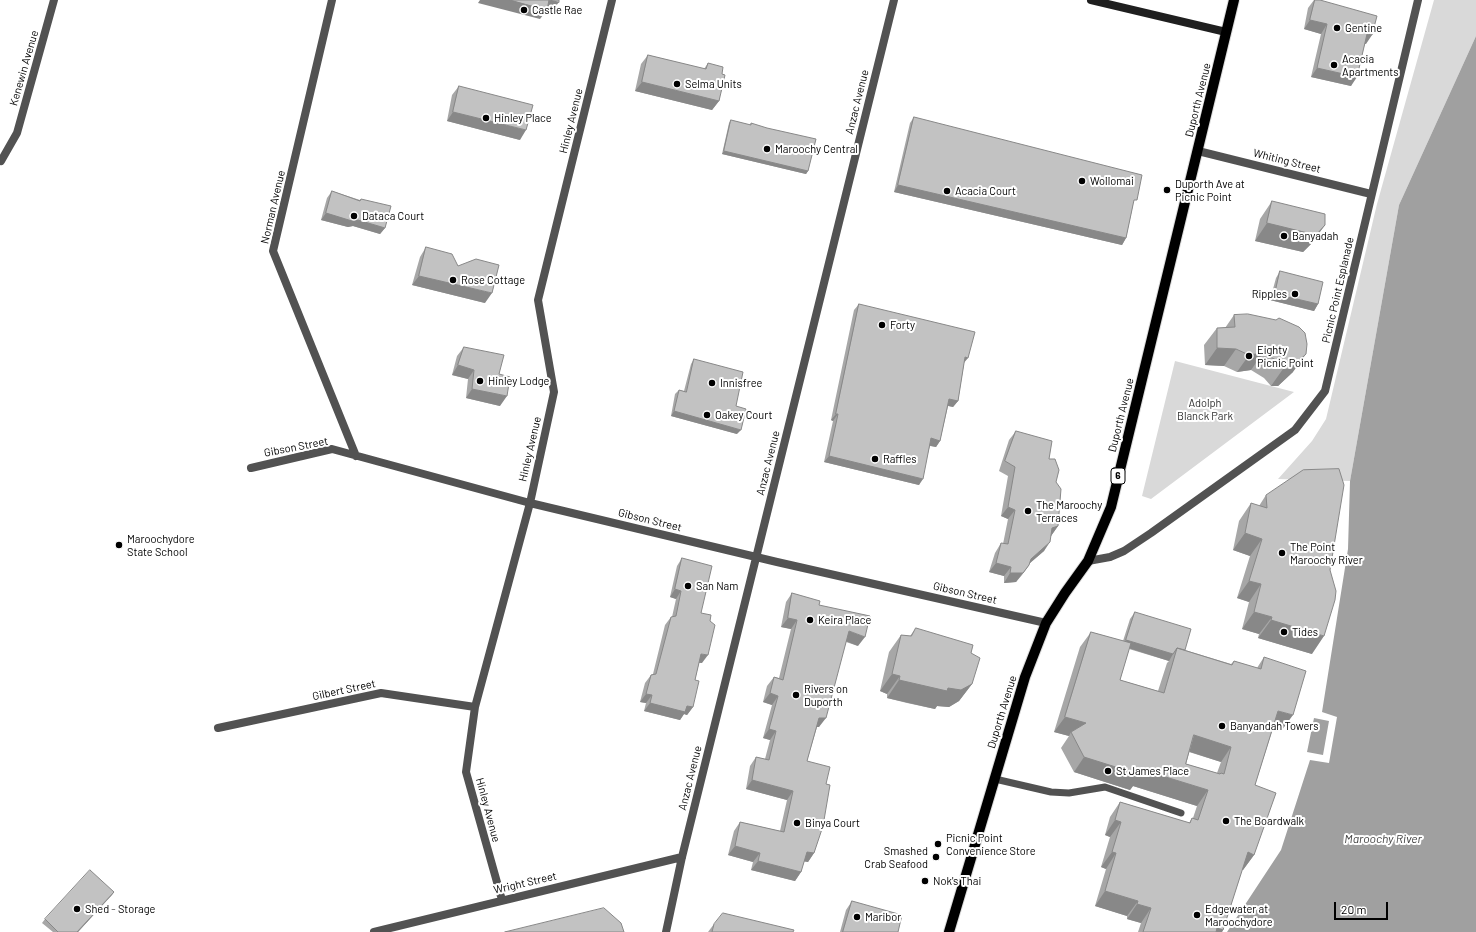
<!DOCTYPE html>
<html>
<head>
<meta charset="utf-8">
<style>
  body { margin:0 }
  #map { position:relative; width:1476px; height:932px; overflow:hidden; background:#fff; font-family:Barlow,sans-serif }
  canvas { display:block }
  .scale { position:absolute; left:1334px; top:902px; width:54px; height:18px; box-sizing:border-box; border:2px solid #000; border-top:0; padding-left:5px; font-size:12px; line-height:14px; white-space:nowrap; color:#000; -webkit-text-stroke:3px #fff; paint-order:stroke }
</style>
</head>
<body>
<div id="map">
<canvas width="1476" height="932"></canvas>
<div class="scale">20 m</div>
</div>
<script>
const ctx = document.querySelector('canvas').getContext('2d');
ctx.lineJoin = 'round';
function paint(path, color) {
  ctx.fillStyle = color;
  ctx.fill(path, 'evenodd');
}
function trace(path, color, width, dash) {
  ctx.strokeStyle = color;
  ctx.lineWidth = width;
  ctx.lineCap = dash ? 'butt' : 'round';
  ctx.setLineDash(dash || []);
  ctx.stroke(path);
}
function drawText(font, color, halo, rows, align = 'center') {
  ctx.font = font + ' Barlow,sans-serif';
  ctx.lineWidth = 4;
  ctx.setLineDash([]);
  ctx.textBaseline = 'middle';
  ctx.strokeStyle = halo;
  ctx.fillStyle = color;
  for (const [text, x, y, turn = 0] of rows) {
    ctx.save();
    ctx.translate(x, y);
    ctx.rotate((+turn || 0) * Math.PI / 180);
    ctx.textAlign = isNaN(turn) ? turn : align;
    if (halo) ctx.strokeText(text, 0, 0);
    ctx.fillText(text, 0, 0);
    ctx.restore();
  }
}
paint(new Path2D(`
  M1434 0H1476V36L1399 205 1350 481 1278 479 1312 441 1326 419 1377 204Z
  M1175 361 1294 392 1151 499 1142 496Z`), '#d9d9d9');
paint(new Path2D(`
  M1476 36V932H1227L1281 850 1310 760 1329 763 1337 717 1322 712 1348 549 1350 481 1399 205Z
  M1314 718 1329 721 1323 755 1307 752Z`), '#a0a0a0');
const primary = new Path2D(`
  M949 932 1025 677 1046 623 1065 593 1088 561 1111 507 1234 0`);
trace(primary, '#dbdbdb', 12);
trace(new Path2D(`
  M995 779 1051 792 1069 793 1105 787 1181 813`), '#525252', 7);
trace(new Path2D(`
  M332 0 273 251 356 456
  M1198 151 1371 194
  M1 161 17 133 54 0
  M251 468 332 449 530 503 777 562 1046 623
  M1088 561 1110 557 1124 551 1151 533 1295 430 1325 391 1418 0
  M218 728 381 693 475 707
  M502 900 466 772 475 707 530 503 554 392 538 300 612 0
  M374 932 682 857
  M666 932 682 857 894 0`), '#525252', 8);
trace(new Path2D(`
  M1091 0 1226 32`), '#1f1f1f', 8);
trace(primary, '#000', 10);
paint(new Path2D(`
  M1314 0H1320L1366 44H1365L1351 86 1311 77 1321 34 1304 29 1308 8Z
  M648 55 704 69 708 63 722 74 719 101 712 110 635 91 641 64Z
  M459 86 520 140 447 121 452 95Z
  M914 117 1133 205 1126 238 1122 245 894 192 910 123Z
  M731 120 750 125 751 123 808 171 806 174 722 154 729 123Z
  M332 191 360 200 361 199 385 228 380 234 353 226 348 227 321 220 327 198Z
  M1272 201 1312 243 1303 252 1255 241 1260 219Z
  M426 247 458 266 485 303 412 285 420 257Z
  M1280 271 1318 304 1314 311 1270 300 1276 278Z
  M859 304 964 364 958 401 953 407 948 406 940 441 936 447 930 446 919 485 824 462 833 421 831 420 854 310Z
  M1234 315 1293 372 1278 386H1271L1264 378 1251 370 1237 372 1224 366 1205 365 1204 345 1217 328H1225Z
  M464 347 499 374 500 406 466 398 468 379 452 375 457 356Z
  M694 359 736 406 737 434 671 416 675 394 679 390 684 391 691 364Z
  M1016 431 1049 459 1056 482 1058 526 1051 536 1044 551 1029 564V565L1022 575 1016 582 1004 583V576L989 572 995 553 1001 543 1003 544 1008 519 1001 516 1008 476 999 471 1009 440Z
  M1266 495 1312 654 1258 638 1259 634 1242 629 1249 602 1237 598 1250 556 1233 550 1239 521 1251 503 1259 506Z
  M682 558 701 613 702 663H699L695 680 693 707 687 715 684 714 680 720 644 711 646 703 640 702 645 683 651 675 653 674 665 625 671 617H672L676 599 670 597 677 566Z
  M792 593 819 605 858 646 846 642 819 727H817L807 761 814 853 808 862 804 861 801 872 795 881 751 870 753 862 728 855 734 831 740 822 780 831 787 800 746 789 750 766 756 757 765 759 770 740 763 738 772 705 763 702 767 686 774 677 779 678 791 629 781 627 786 602Z
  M1135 612 1185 650 1231 664 1234 661 1257 668 1264 657 1282 730 1273 728 1255 785 1254 855 1243 870H1242L1223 930 1222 932H1138L1141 923 1127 919V916L1095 906 1106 869 1101 867 1110 837 1105 835 1110 817 1120 802 1189 823 1192 818H1193L1197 806 1133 786 1130 790 1074 772 1061 748 1069 736 1054 732 1080 647 1091 632 1123 641 1130 619ZM1129 649 1169 661 1167 663 1158 691 1120 680ZM1189 752 1221 762 1217 773 1186 764Z
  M916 628 971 653 972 684 959 701 949 707 937 706 935 709 907 703 887 698V694L880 691 889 652 901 635 910 636Z
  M114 892 78 932H53L42 923 45 919Z
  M852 901 898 932H840L846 910Z
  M714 924 793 932H708Z`), '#a7a7a7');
paint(new Path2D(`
  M480 0H549L559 2 552 11 547 10 540 19 478 3Z
  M1310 20 1327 24 1321 34 1304 29Z
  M1367 34 1372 35 1366 44 1360 43Z
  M1317 68 1357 77 1351 86 1311 77Z
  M642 82 719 101 712 110 635 91Z
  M453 112 526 130 520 140 447 121Z
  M724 151 808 171 806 174 722 154Z
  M898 185 1126 238 1122 245 894 192Z
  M326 213 358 220 385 228 380 234 353 226 348 227 321 220Z
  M1267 223 1325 225 1312 243 1303 252 1255 241Z
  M419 276 492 293 485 303 412 285Z
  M1275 294 1318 304 1314 311 1270 300Z
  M1217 348 1236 349 1224 366 1205 365Z
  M1263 353 1251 370 1237 372 1249 355Z
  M1306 354 1293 372 1278 386H1271L1283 369Z
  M965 357 968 358 963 364Z
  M458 365 474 370 468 379 452 375Z
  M472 389 507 396 500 406 466 398Z
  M949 399 958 401 953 407 945 405Z
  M674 411 741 430 737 434 671 416Z
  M836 414H838L833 421 831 420Z
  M931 438 940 441 936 447 927 445Z
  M829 456 923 479 919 485 824 462Z
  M1008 507 1015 510 1008 519 1001 516Z
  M1058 526 1051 536 1045 537 1052 528Z
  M1245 533 1262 539 1250 556 1233 550Z
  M1050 542 1044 551 1024 568 1031 559Z
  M996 563 1011 567 1004 576 989 572Z
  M1029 565 1016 582 1004 583 1010 573Z
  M1249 581 1261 584 1249 602 1237 598Z
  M675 589 681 591 676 599 670 597Z
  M1254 612 1272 617 1259 634 1242 629Z
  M788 618 797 620 791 629 781 627Z
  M1271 620 1324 636 1312 654 1258 638Z
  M849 631 865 637 858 646 843 640Z
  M1126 640 1173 654 1169 661 1122 646Z
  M701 654 708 655 702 663 696 662Z
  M892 674 900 676 887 694 880 691Z
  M899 680 948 688 972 684 959 701 949 707 937 706 935 709 887 698Z
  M770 693 778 696 772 705 763 702Z
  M646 694 652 695 646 703 640 702Z
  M650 703 687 706 693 707 687 715 684 714 680 720 644 711Z
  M1278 711 1293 715 1282 730 1268 726Z
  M1065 717 1086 723 1071 732 1069 736 1054 732Z
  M819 718H826L819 727H813Z
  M769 729 776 731 770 740 763 738Z
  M1194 735 1231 747 1221 762 1184 750Z
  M1084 757 1143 770 1208 790 1197 806 1133 786 1130 790 1074 772Z
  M752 780 793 791 787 800 746 789Z
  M1115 820 1121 822 1110 837 1105 835Z
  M735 846 760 853 753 862 728 855Z
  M807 852 814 853 808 862 801 861Z
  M1112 852 1116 853 1106 869 1101 867Z
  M1248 852 1254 855 1243 870 1237 868Z
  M758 861 801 872 795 881 751 870Z
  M1105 891 1138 901 1127 916 1095 906Z
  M114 892 112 895 78 932H77Z
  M1137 904 1151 908 1141 923 1127 919Z
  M1217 928 1223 930 1222 932H1214Z`), '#888');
const building = new Path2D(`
  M510 0H549L547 10Z
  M550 0H559V2Z
  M1315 0H1320L1377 16 1372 35 1367 34 1357 77 1317 68 1327 24 1310 20Z
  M648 55 706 69 708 63 723 67 722 74 725 75 719 101 642 82Z
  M459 86 533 105 526 130 453 112Z
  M914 117 1142 175 1137 200H1134L1126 238 898 185Z
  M731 120 751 125V123L767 128 816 139 808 171 724 151Z
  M332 191 360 201 361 199 391 206 385 228 358 220 352 221 326 213Z
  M1272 201 1325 214V225L1316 235 1267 223Z
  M426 247 452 254 458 266 476 259 499 265 492 293 419 276Z
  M1280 271 1323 282 1318 304 1275 294Z
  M859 304 975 332 968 358 965 357 958 401 949 399 940 441 931 438 923 479 829 456 838 414H836Z
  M1248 314 1276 320 1279 318 1299 327 1305 333 1307 344 1306 354 1290 369H1283L1276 360 1263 353 1249 355 1236 349 1217 348V328L1235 327 1234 315Z
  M464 347 504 355 499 374 510 377 507 396 472 389 474 370 458 365Z
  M694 359 743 372 736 406 746 409 741 430 674 411 679 390 686 392Z
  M1016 431 1052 441 1049 459H1055L1059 470 1056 482 1061 489 1058 526 1052 528 1050 542 1031 559 1029 565 1023 573H1010L1011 567 996 563 1001 543 1008 544 1015 510 1008 507 1015 467 1005 461Z
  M1339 469 1344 485 1330 570 1336 591 1335 600 1324 636 1271 620 1272 617 1254 612 1261 584 1249 581 1262 539 1245 533 1251 503 1267 508 1266 495 1303 470Z
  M682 558 712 566 701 613 711 615 710 621 715 625 708 655 701 654 695 680 699 681 693 707 687 706 685 712 650 703 652 695 646 694 651 675 656 674 671 617 676 616 681 591 675 589Z
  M792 593 820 601 819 605 870 616 865 637 849 631 826 718H819L807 761 830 767 826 784 830 785 823 826 814 853 807 852 801 872 758 861 760 853 735 846 740 822 784 832 793 791 752 780 756 757 769 760 776 731 769 729 778 696 770 693 774 677 783 680 797 620 788 618Z
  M1135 612 1191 629 1185 650 1177 648 1173 654 1126 640Z
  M916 628 973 645 971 653 980 658 972 684 961 690 948 688 947 691 899 680 900 676 892 674 901 635 911 636Z
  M1091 632 1131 643 1120 680 1164 693 1177 648 1232 665 1234 661 1261 669 1264 657 1306 671 1293 715 1278 711 1255 785 1276 793 1254 855 1248 852 1223 930 1217 928 1216 932H1143L1151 908 1137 904 1138 901 1105 891 1116 853 1112 852 1121 822 1115 820 1120 802 1190 823 1192 818 1198 820 1208 790 1143 770 1141 775 1084 757 1071 732 1086 723 1065 717ZM1194 735 1231 747 1224 774 1221 773 1220 774 1186 764Z
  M90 870 114 892 77 932H58L45 919Z
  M852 901 902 915 898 932H843Z
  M604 908 621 923 624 932H505Z
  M723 913 794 930 793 932H712L714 924Z`);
paint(building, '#c2c2c2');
trace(building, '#888', 1);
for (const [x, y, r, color] of [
  [524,10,4,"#000"],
  [1337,28,4,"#000"],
  [1334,65,4,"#000"],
  [677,84,4,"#000"],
  [486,118,4,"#000"],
  [767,149,4,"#000"],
  [1082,181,4,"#000"],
  [1167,190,4,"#000"],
  [947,191,4,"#000"],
  [354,216,4,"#000"],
  [1284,236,4,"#000"],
  [453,280,4,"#000"],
  [1295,294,4,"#000"],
  [882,325,4,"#000"],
  [1249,356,4,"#000"],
  [480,381,4,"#000"],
  [712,383,4,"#000"],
  [707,415,4,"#000"],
  [875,459,4,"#000"],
  [1028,511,4,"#000"],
  [119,545,4,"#000"],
  [1282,553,4,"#000"],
  [688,586,4,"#000"],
  [810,620,4,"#000"],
  [1284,632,4,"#000"],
  [796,695,4,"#000"],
  [1222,726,4,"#000"],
  [1108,771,4,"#000"],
  [1226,821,4,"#000"],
  [797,823,4,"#000"],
  [938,844,4,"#000"],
  [936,857,4,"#000"],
  [925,881,4,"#000"],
  [77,909,4,"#000"],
  [1197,915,4,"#000"],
  [857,917,4,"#000"]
]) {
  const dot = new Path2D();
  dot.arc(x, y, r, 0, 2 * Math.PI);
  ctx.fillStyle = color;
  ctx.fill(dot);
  trace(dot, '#fff', 1.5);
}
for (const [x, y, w] of [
  [1118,476,14]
]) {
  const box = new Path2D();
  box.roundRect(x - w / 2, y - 8, w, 16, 3);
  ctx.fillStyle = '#fff';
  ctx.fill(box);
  trace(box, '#000', 1);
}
drawText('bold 10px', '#000', null, [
  ["6",1118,476]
]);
drawText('11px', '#000', '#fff', [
  ["Castle Rae",532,10],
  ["Gentine",1345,28],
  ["Acacia",1342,59],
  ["Apartments",1342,72],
  ["Selma Units",685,84],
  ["Hinley Place",494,118],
  ["Maroochy Central",775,149],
  ["Wollomai",1090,181],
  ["Duporth Ave at",1175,184],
  ["Picnic Point",1175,197],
  ["Acacia Court",955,191],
  ["Dataca Court",362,216],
  ["Banyadah",1292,236],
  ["Rose Cottage",461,280],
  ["Ripples",1287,294,"right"],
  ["Forty",890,325],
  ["Eighty",1257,350],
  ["Picnic Point",1257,363],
  ["Hinley Lodge",488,381],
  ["Innisfree",720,383],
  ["Oakey Court",715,415],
  ["Raffles",883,459],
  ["The Maroochy",1036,505],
  ["Terraces",1036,518],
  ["Maroochydore",127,539],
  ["State School",127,552],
  ["The Point",1290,547],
  ["Maroochy River",1290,560],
  ["San Nam",696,586],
  ["Keira Place",818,620],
  ["Tides",1292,632],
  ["Rivers on",804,689],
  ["Duporth",804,702],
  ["Banyandah Towers",1230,726],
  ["St James Place",1116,771],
  ["The Boardwalk",1234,821],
  ["Binya Court",805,823],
  ["Picnic Point",946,838],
  ["Convenience Store",946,851],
  ["Smashed",928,851,"right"],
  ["Crab Seafood",928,864,"right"],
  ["Nok's Thai",933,881],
  ["Shed - Storage",85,909],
  ["Edgewater at",1205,909],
  ["Maroochydore",1205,922],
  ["Maribor",865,917]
], 'left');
drawText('11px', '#000', '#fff', [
  ["Kenewin Avenue",24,68,-74],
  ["Duporth Avenue",1198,100,-76],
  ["Anzac Avenue",857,102,-76],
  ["Hinley Avenue",571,121,-76],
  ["Whiting Street",1287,161,14],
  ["Norman Avenue",273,207,-77],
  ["Picnic Point Esplanade",1338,290,-77],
  ["Duporth Avenue",1121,415,-76],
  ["Gibson Street",296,447,-11],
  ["Hinley Avenue",530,449,-77],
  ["Anzac Avenue",768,463,-76],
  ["Gibson Street",650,520,14],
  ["Gibson Street",965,593,13],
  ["Gilbert Street",344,690,-12],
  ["Duporth Avenue",1002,712,-73],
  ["Anzac Avenue",690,778,-76],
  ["Hinley Avenue",488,810,75],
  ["Wright Street",525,883,-13]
]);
drawText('11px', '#303030', '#fff', [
  ["Adolph",1205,403],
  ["Blanck Park",1205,416]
]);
drawText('italic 12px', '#414141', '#fff', [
  ["Maroochy River",1383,839]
]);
</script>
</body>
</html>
